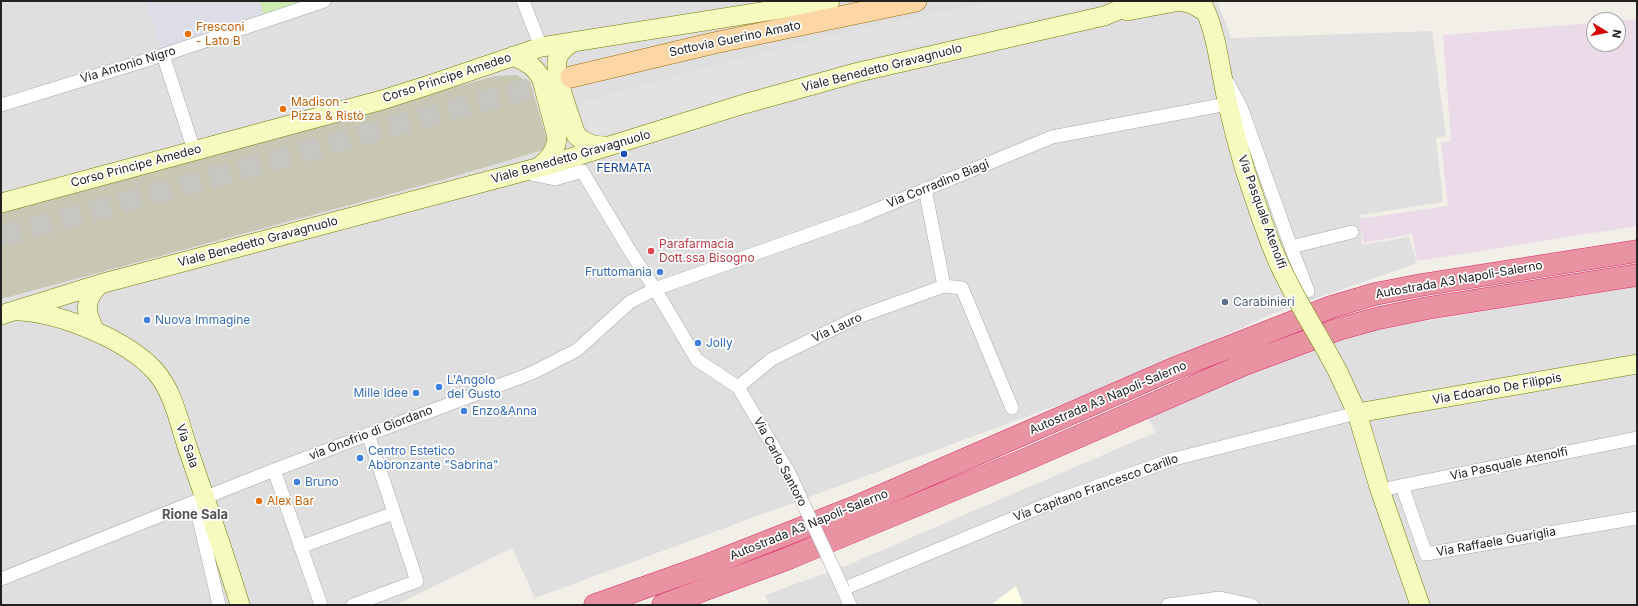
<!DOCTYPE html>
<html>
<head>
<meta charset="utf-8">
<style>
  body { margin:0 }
  #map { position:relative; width:1638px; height:606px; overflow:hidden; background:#f2efe9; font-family:Inter,sans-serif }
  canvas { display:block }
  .frame { position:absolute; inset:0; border:2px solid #222; pointer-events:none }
  .north { position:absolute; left:1586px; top:12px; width:40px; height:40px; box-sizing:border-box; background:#fff; border:1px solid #a7a7a7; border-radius:50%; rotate:100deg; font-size:11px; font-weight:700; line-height:16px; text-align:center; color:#222 }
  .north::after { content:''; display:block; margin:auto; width:14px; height:18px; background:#d40000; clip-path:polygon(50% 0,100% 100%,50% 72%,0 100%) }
</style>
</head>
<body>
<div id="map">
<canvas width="1638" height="606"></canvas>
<div class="frame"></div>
<div class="north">N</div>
</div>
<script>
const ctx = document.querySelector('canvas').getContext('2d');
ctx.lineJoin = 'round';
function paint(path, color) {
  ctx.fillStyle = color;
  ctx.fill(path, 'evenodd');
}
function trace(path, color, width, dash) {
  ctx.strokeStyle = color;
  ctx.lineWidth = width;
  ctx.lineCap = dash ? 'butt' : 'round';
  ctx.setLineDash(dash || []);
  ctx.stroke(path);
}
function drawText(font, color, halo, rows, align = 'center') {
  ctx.font = font + ' Inter,sans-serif';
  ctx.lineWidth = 3.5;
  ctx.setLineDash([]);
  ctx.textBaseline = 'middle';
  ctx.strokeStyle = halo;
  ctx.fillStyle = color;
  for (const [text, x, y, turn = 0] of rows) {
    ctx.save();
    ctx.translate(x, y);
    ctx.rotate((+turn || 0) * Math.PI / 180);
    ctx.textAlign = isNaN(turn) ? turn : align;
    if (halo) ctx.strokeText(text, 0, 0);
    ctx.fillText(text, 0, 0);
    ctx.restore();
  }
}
paint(new Path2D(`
  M1 1H1217L1231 38 1432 31 1446 136 1436 138 1443 202 1360 215 1362 245 1409 237 1417 263 1272 314 1126 380 535 598 512 548 396 605H1Z
  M1637 286V605H769L765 595 848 565 1156 432 1147 416 1219 385 1334 341 1388 327Z`), '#e0dfdf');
paint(new Path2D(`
  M1637 19V226L1417 261 1412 234 1364 243 1358 219 1448 206 1441 143 1451 141 1443 35 1594 23V44H1618V21Z`), '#ebdbe8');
paint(new Path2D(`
  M1016 586 1023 605H991Z`), '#ffffe5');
paint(new Path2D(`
  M516 75 530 82 547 140 543 150 442 180 1 299V212L495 76Z`), '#c7c7b4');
paint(new Path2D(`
  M259 1H300L264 15Z`), '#cdebb0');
paint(new Path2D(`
  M997 1H1089L1090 6 875 55 605 134 598 135 592 133 588 129 582 117 579 103 753 55 908 18Z`), '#e2e2e2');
paint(new Path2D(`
  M146 1H259L264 15 163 55Z`), '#dddde8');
trace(new Path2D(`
  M1 236C188 186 374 130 561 80`), '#c8c6c1', 21, [21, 10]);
const street = new Path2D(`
  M523 1 541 47
  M163 55 194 150
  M1228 83 1241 107 1291 247 1352 232
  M1 105 163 55 324 1
  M526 173 555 179 582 171 630 251 655 289 697 360 738 387 789 473
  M1291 247 1308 291
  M944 286 962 288 1012 408
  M738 387 772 359 858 317 944 286 925 189
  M274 470 321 605
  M1402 486 1426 554 1637 518
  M1380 490 1637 438
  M205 498 199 519 219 605
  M300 547 394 513
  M1 579 274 470 532 373 577 350 630 302 655 289 861 216 1052 137 1227 104
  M353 605 417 581 368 434
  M850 605 843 589 1055 501 1174 459 1357 413
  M1168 605 1220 598 1252 605`);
const secondary = new Path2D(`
  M1201 1C1217 31 1220 71 1228 105 1233 127 1239 149 1245 170
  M1127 11 1180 1 1192 4 1206 12
  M572 42C567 46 560 51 558 57 552 72 571 119 576 135 585 144 594 146 606 146
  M513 56C527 62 535 66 542 80L557 137C556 151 550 158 539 167
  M1 203 382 100 432 84 541 47 830 1
  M21 311C63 314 127 340 155 371 173 391 179 422 187 446 205 499 224 552 240 605
  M1 315 100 284 548 165 744 104 859 72 1104 16 1141 1
  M95 331C85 312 83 300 100 284
  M1338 372 1357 413 1380 490 1420 605
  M1357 413 1637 364`);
const primary = new Path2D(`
  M571 77 714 43 916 1`);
const highway = new Path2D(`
  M595 605 708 565 853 508 1173 369 1331 307 1375 294 1421 285 1637 251
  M663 605 789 558 1027 459 1245 364 1339 329 1379 318 1428 308 1637 275`);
trace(street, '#a9a9a9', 14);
trace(secondary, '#707d05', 20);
trace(primary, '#a06b00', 22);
trace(highway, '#dc2a67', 23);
trace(street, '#fff', 13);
trace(secondary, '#f7fabf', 19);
trace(primary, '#fcd6a4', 21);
trace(highway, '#e892a2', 22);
const streetBridge = new Path2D(`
  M789 473 843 589`);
const secondaryBridge = new Path2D(`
  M1245 170C1255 199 1264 229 1276 257 1293 297 1318 333 1338 372`);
trace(streetBridge, '#a9a9a9', 14, []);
trace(secondaryBridge, '#707d05', 20, []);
trace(streetBridge, '#fff', 13);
trace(secondaryBridge, '#f7fabf', 19);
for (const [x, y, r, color] of [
  [188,34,4,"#e8710a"],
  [283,109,4,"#e8710a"],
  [624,154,4,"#1a4fb4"],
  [651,251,4,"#e0444e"],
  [660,272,4,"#3f7fe0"],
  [1225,302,4,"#5c6f8a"],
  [147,320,4,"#3f7fe0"],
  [698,343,4,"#3f7fe0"],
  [439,387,4,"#3f7fe0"],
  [416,393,4,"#3f7fe0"],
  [464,411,4,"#3f7fe0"],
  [360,458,4,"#3f7fe0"],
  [297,482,4,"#3f7fe0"],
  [259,501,4,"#e8710a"]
]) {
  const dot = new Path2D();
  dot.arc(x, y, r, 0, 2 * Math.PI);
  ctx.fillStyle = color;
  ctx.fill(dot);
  trace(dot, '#fff', 1.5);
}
drawText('12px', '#c56008', '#fff', [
  ["Fresconi",196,27],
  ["- Lato B",196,41],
  ["Madison -",291,102],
  ["Pizza & Ristò",291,116],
  ["Alex Bar",267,501]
], 'left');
drawText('12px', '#222', '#fff', [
  ["Sottovia Guerino Amato",735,39,-12],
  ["Via Antonio Nigro",128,65,-17],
  ["Viale Benedetto Gravagnuolo",882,68,-14],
  ["Corso Principe Amedeo",447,78,-18],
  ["Viale Benedetto Gravagnuolo",571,157,-16],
  ["Corso Principe Amedeo",136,166,-15],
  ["Via Corradino Biagi",938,184,-22],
  ["Via Pasquale Atenolfi",1262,212,70],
  ["Viale Benedetto Gravagnuolo",258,242,-15],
  ["Autostrada A3 Napoli-Salerno",1459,280,-10],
  ["Via Lauro",837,328,-25],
  ["Via Edoardo De Filippis",1497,389,-10],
  ["Autostrada A3 Napoli-Salerno",1108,398,-23],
  ["via Onofrio di Giordano",371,433,-21],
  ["Via Sala",187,446,71],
  ["Via Carlo Santoro",780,462,62],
  ["Via Pasquale Atenolfi",1509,464,-12],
  ["Via Capitano Francesco Carillo",1096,488,-20],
  ["Autostrada A3 Napoli-Salerno",809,525,-22],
  ["Via Raffaele Guariglia",1496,542,-10]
]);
drawText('12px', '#164399', '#fff', [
  ["FERMATA",624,168]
]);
drawText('12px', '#be3a42', '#fff', [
  ["Parafarmacia",659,244],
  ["Dott.ssa Bisogno",659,258]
], 'left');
drawText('12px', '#366cbe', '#fff', [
  ["Fruttomania",652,272,"right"],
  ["Nuova Immagine",155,320],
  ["Jolly",706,343],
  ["L'Angolo",447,380],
  ["del Gusto",447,394],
  ["Mille Idee",408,393,"right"],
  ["Enzo&Anna",472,411],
  ["Centro Estetico",368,451],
  ["Abbronzante \"Sabrina\"",368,465],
  ["Bruno",305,482]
], 'left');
drawText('12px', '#4e5e75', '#fff', [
  ["Carabinieri",1233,302]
], 'left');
drawText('bold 13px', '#555', '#fff', [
  ["Rione Sala",195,515]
]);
</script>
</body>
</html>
